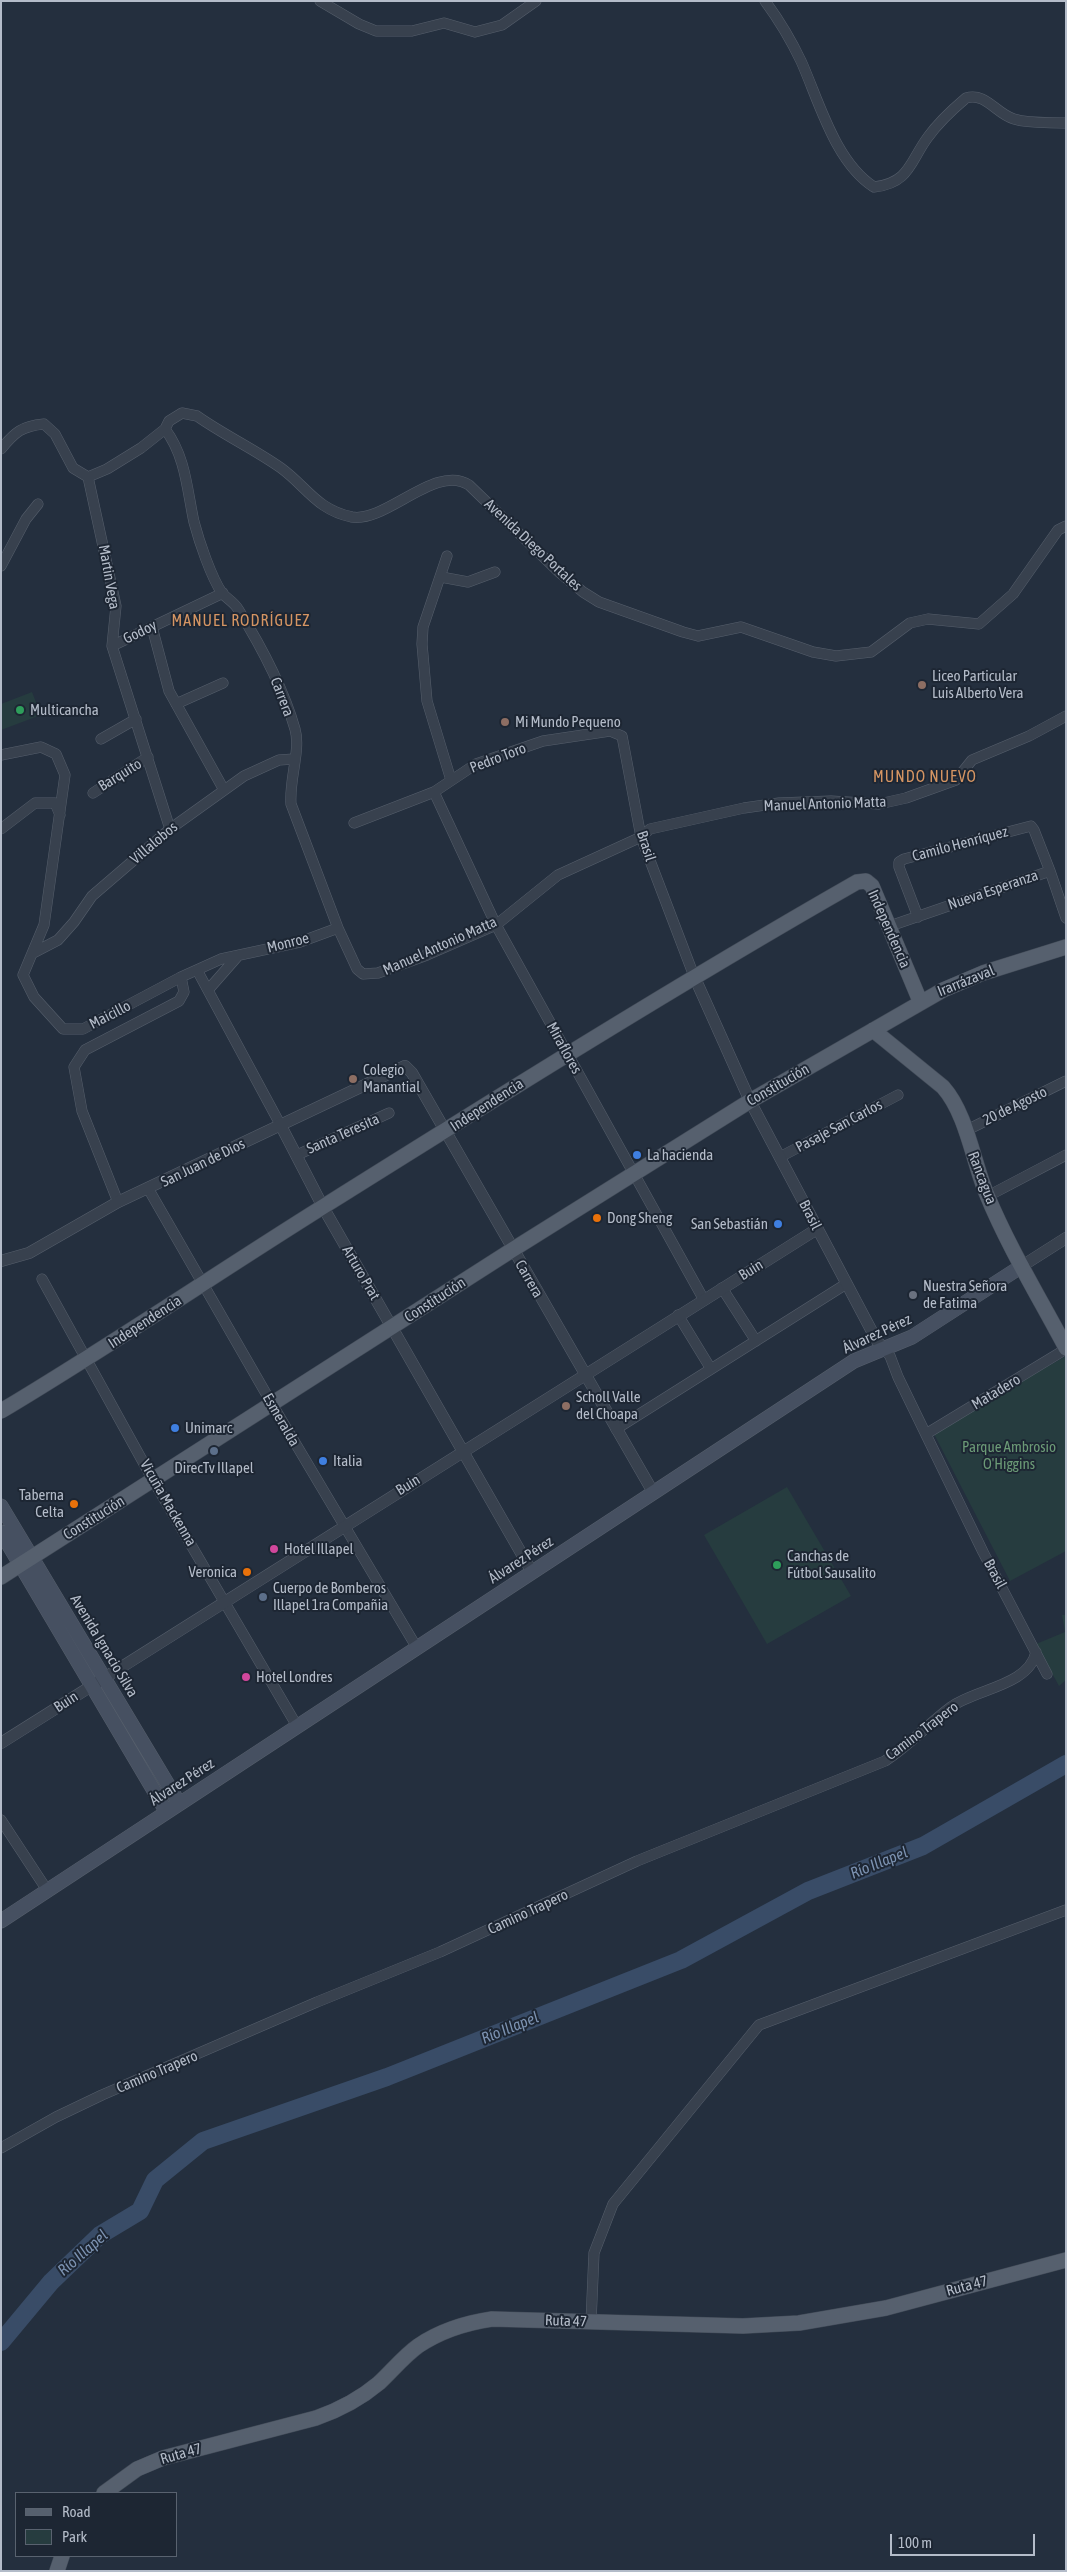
<!DOCTYPE html>
<html>
<head>
<meta charset="utf-8">
<style>
  body { margin:0 }
  #map { position:relative; width:1067px; height:2572px; overflow:hidden; background:#242f3e; font-family:"Asap Condensed",sans-serif }
  canvas { display:block }
  .frame { position:absolute; inset:0; border:2px solid #b4bcc9; pointer-events:none }
  .legend { position:absolute; left:15px; top:2492px; width:162px; height:65px; box-sizing:border-box; background:#1d2633; border:1px solid #59626f; margin:0; padding:6px 9px; list-style:none; font-size:15px; color:#b4bcc9 }
  .legend li { display:flex; align-items:center; gap:10px; height:25px }
  .legend b { width:25px; border:1px solid #59626f }
  .scale { position:absolute; left:890px; top:2534px; width:145px; height:22px; box-sizing:border-box; border:2px solid #b4bcc9; border-top:0; padding-left:6px; font-size:15px; line-height:18px; white-space:nowrap; color:#b4bcc9; -webkit-text-stroke:4px #1d2633; paint-order:stroke }
</style>
</head>
<body>
<div id="map">
<canvas width="1067" height="2572"></canvas>
<div class="frame"></div>
<ul class="legend">
<li><b style="height:6px;background:#56606e"></b>Road</li>
<li><b style="height:14px;background:#263c3f"></b>Park</li>
</ul>
<div class="scale">100 m</div>
</div>
<script>
const ctx = document.querySelector('canvas').getContext('2d');
ctx.lineJoin = 'round';
function paint(path, color) {
  ctx.fillStyle = color;
  ctx.fill(path, 'evenodd');
}
function trace(path, color, width, dash) {
  ctx.strokeStyle = color;
  ctx.lineWidth = width;
  ctx.lineCap = dash ? 'butt' : 'round';
  ctx.setLineDash(dash || []);
  ctx.stroke(path);
}
function drawText(font, color, halo, rows, align = 'center') {
  ctx.font = font + ' "Asap Condensed",sans-serif';
  ctx.lineWidth = 4;
  ctx.setLineDash([]);
  ctx.textBaseline = 'middle';
  ctx.strokeStyle = halo;
  ctx.fillStyle = color;
  for (const [text, x, y, turn = 0] of rows) {
    ctx.save();
    ctx.translate(x, y);
    ctx.rotate((+turn || 0) * Math.PI / 180);
    ctx.textAlign = isNaN(turn) ? turn : align;
    if (halo) ctx.strokeText(text, 0, 0);
    ctx.fillText(text, 0, 0);
    ctx.restore();
  }
}
paint(new Path2D(`
  M32 692 41 715 1 730V704Z
  M1066 1356V1551L1010 1581 933 1432Z
  M787 1487 851 1596 767 1644 704 1535Z
  M1062 1615H1066V1680L1059 1686 1036 1644 1065 1632Z`), '#263c3f');
trace(new Path2D(`
  M1 2342 51 2282 100 2235 140 2211 155 2180 203 2141 387 2077 681 1960 808 1891 923 1846 1066 1764`), '#394c67', 18);
const minor = new Path2D(`
  M320 1 359 24 376 31H412L444 23 475 32 502 25 536 1
  M765 1C779 20 791 40 801 61 819 101 835 162 874 187 910 183 910 161 928 137 938 123 953 109 966 98 986 92 996 114 1014 119 1030 124 1049 122 1066 123
  M165 429C186 457 187 490 194 522 199 541 211 577 222 593 227 599 234 602 238 609 261 646 283 687 295 729 301 750 289 779 291 804L338 928 357 969 363 974 378 973 427 955 496 925 558 875 641 837 650 829 744 808 779 803 831 801 879 804 906 798 956 780 972 760 1029 736 1066 716
  M1 449C15 432 22 426 44 424L55 434 73 468 88 477 116 606 112 646 170 829
  M88 477 107 469 141 448 165 429 169 421 182 413 197 416C224 435 254 449 281 468 307 487 317 510 352 517 386 523 436 463 469 485L559 572 583 592 599 602 683 632 698 636 741 627 813 652 836 656 871 652 910 623 928 619 979 624 1013 594 1058 530 1066 526
  M447 556 423 627 422 644 427 701 451 780
  M1 566 26 519 38 504
  M441 577 468 582 495 572
  M152 627 169 691 224 790
  M112 646 223 593
  M176 704 223 683
  M101 739 136 719
  M1 755 41 747 56 754 65 775 44 925 23 975 34 997 63 1029H83L181 977 221 959 300 942 338 928
  M434 792 496 925 704 1300
  M93 793 148 757
  M354 823 434 792 476 764 543 741 610 731 622 736 641 837 694 976
  M1 829 35 803H55L60 815
  M918 917 899 867V862L904 859 1031 826 1034 830 1050 871
  M890 926 1050 871 1066 918
  M33 953 58 940 74 922 92 896 170 829 244 776 279 760 294 759
  M197 970 280 1124
  M208 990 237 957
  M965 1131 1066 1081
  M297 1155 389 1113
  M780 1157 898 1095
  M149 1190 272 1404 417 1648
  M988 1196 1066 1155
  M118 1202 82 1111 74 1067 85 1050 179 1001 184 992 181 977
  M42 1279 153 1480 297 1726
  M722 1288 756 1341
  M678 1315 711 1369
  M884 1349 890 1356 898 1377 983 1552 1047 1674
  M616 1429 846 1284
  M926 1434 1066 1349
  M1 1820 47 1890
  M1 2148 56 2117 102 2095 317 2002 440 1952 637 1861 885 1761C910 1745 928 1724 951 1707 975 1689 1029 1686 1036 1652
  M591 2322 594 2253 613 2204 759 2025 1066 1910`);
const tertiary = new Path2D(`
  M694 976 750 1101 877 1341 884 1349
  M280 1124 323 1207 532 1572
  M1 1261 29 1253 118 1202 405 1066 412 1073 653 1492
  M1022 1266 1066 1238
  M1 1743 817 1229`);
const secondary = new Path2D(`
  M1 1506 179 1803
  M1 1532 166 1811
  M1 1921 854 1361 912 1337 1022 1266`);
const primary = new Path2D(`
  M873 1030 943 1087C967 1114 973 1162 987 1195 1009 1248 1039 1297 1066 1348
  M1 1411C110 1346 214 1275 321 1208 498 1097 675 986 857 882L866 881 872 886 920 1001
  M1 1577 512 1250 750 1101 943 990 983 973 1066 947
  M104 2493 137 2469 163 2458 316 2418C339 2410 360 2399 379 2383 392 2371 403 2357 418 2346 440 2331 465 2323 492 2319L743 2326 799 2323 886 2308 1066 2260
  M57 2571 62 2556`);
trace(minor, '#565f6c', 11);
trace(tertiary, '#565f6c', 12);
trace(secondary, '#565f6c', 15);
trace(primary, '#414a57', 16);
trace(minor, '#38414e', 10);
trace(tertiary, '#38414e', 11);
trace(secondary, '#465061', 14);
trace(primary, '#56606e', 15);
for (const [x, y, r, color] of [
  [922,685,5,"#8d6e63"],
  [20,710,5,"#2e9e5b"],
  [505,722,5,"#8d6e63"],
  [353,1079,5,"#8d6e63"],
  [637,1155,5,"#3f7fe0"],
  [597,1218,5,"#e8710a"],
  [778,1224,5,"#3f7fe0"],
  [913,1295,5,"#6b7280"],
  [566,1406,5,"#8d6e63"],
  [175,1428,5,"#3f7fe0"],
  [214,1451,5,"#5c6f8a"],
  [323,1461,5,"#3f7fe0"],
  [74,1504,5,"#e8710a"],
  [274,1549,5,"#d1479c"],
  [777,1565,5,"#2e9e5b"],
  [247,1572,5,"#e8710a"],
  [263,1597,5,"#5c6f8a"],
  [246,1677,5,"#d1479c"]
]) {
  const dot = new Path2D();
  dot.arc(x, y, r, 0, 2 * Math.PI);
  ctx.fillStyle = color;
  ctx.fill(dot);
  trace(dot, '#1d2633', 2);
}
drawText('15px', '#b4bcc9', '#1d2633', [
  ["Avenida Diego Portales",533,545,43],
  ["Martin Vega",109,577,80],
  ["Godoy",140,632,-26],
  ["Carrera",282,697,69],
  ["Pedro Toro",498,758,-21],
  ["Barquito",120,775,-32],
  ["Manuel Antonio Matta",825,804,-2],
  ["Villalobos",154,843,-40],
  ["Camilo Henríquez",960,844,-15],
  ["Brasil",646,846,72],
  ["Nueva Esperanza",993,890,-19],
  ["Independencia",889,929,66],
  ["Monroe",288,943,-14],
  ["Manuel Antonio Matta",440,946,-24],
  ["Irarrázaval",966,981,-22],
  ["Maicillo",110,1015,-27],
  ["Miraflores",564,1048,61],
  ["Constitución",778,1085,-30],
  ["Independencia",487,1105,-33],
  ["20 de Agosto",1015,1106,-26],
  ["Pasaje San Carlos",839,1126,-28],
  ["Santa Teresita",343,1134,-24],
  ["San Juan de Dios",203,1163,-26],
  ["Rancagua",982,1178,69],
  ["Brasil",810,1215,63],
  ["Buin",751,1270,-32],
  ["Arturo Prat",361,1273,60],
  ["Carrera",529,1279,60],
  ["Constitución",435,1300,-33],
  ["Independencia",145,1322,-33],
  ["Álvarez Pérez",877,1334,-25],
  ["Matadero",996,1392,-31],
  ["Esmeralda",281,1420,60],
  ["Buin",408,1485,-32],
  ["Vicuña Mackenna",168,1503,60],
  ["Constitución",94,1518,-32],
  ["Álvarez Pérez",521,1560,-33],
  ["Brasil",995,1574,62],
  ["Avenida Ignacio Silva",104,1646,59],
  ["Buin",66,1702,-33],
  ["Camino Trapero",922,1731,-37],
  ["Álvarez Pérez",182,1782,-33],
  ["Camino Trapero",528,1912,-25],
  ["Camino Trapero",157,2072,-23],
  ["Ruta 47",967,2286,-15],
  ["Ruta 47",566,2321,2],
  ["Ruta 47",181,2454,-16]
]);
drawText('15px', '#b4bcc9', '#1d2633', [
  ["Liceo Particular",932,676],
  ["Luis Alberto Vera",932,693],
  ["Multicancha",30,710],
  ["Mi Mundo Pequeno",515,722],
  ["Colegio",363,1070],
  ["Manantial",363,1087],
  ["La hacienda",647,1155],
  ["Dong Sheng",607,1218],
  ["San Sebastián",768,1224,"right"],
  ["Nuestra Señora",923,1286],
  ["de Fatima",923,1303],
  ["Scholl Valle",576,1397],
  ["del Choapa",576,1414],
  ["Unimarc",185,1428],
  ["Italia",333,1461],
  ["DirecTv Illapel",214,1468,"center"],
  ["Taberna",64,1495,"right"],
  ["Celta",64,1512,"right"],
  ["Hotel Illapel",284,1549],
  ["Canchas de",787,1556],
  ["Fútbol Sausalito",787,1573],
  ["Veronica",237,1572,"right"],
  ["Cuerpo de Bomberos",273,1588],
  ["Illapel 1ra Compañia",273,1605],
  ["Hotel Londres",256,1677]
], 'left');
drawText('15px', '#6b9a76', '#1d2633', [
  ["Parque Ambrosio",1009,1447],
  ["O'Higgins",1009,1464]
]);
ctx.letterSpacing = '1px';
drawText('16px', '#d59563', '#1d2633', [
  ["MANUEL RODRÍGUEZ",241,621],
  ["MUNDO NUEVO",925,777]
]);
ctx.letterSpacing = '0px';
drawText('italic 16px', '#7c92b1', '#1d2633', [
  ["Río Illapel",879,1863,-22],
  ["Río Illapel",510,2028,-22],
  ["Río Illapel",83,2253,-41]
]);
</script>
</body>
</html>
